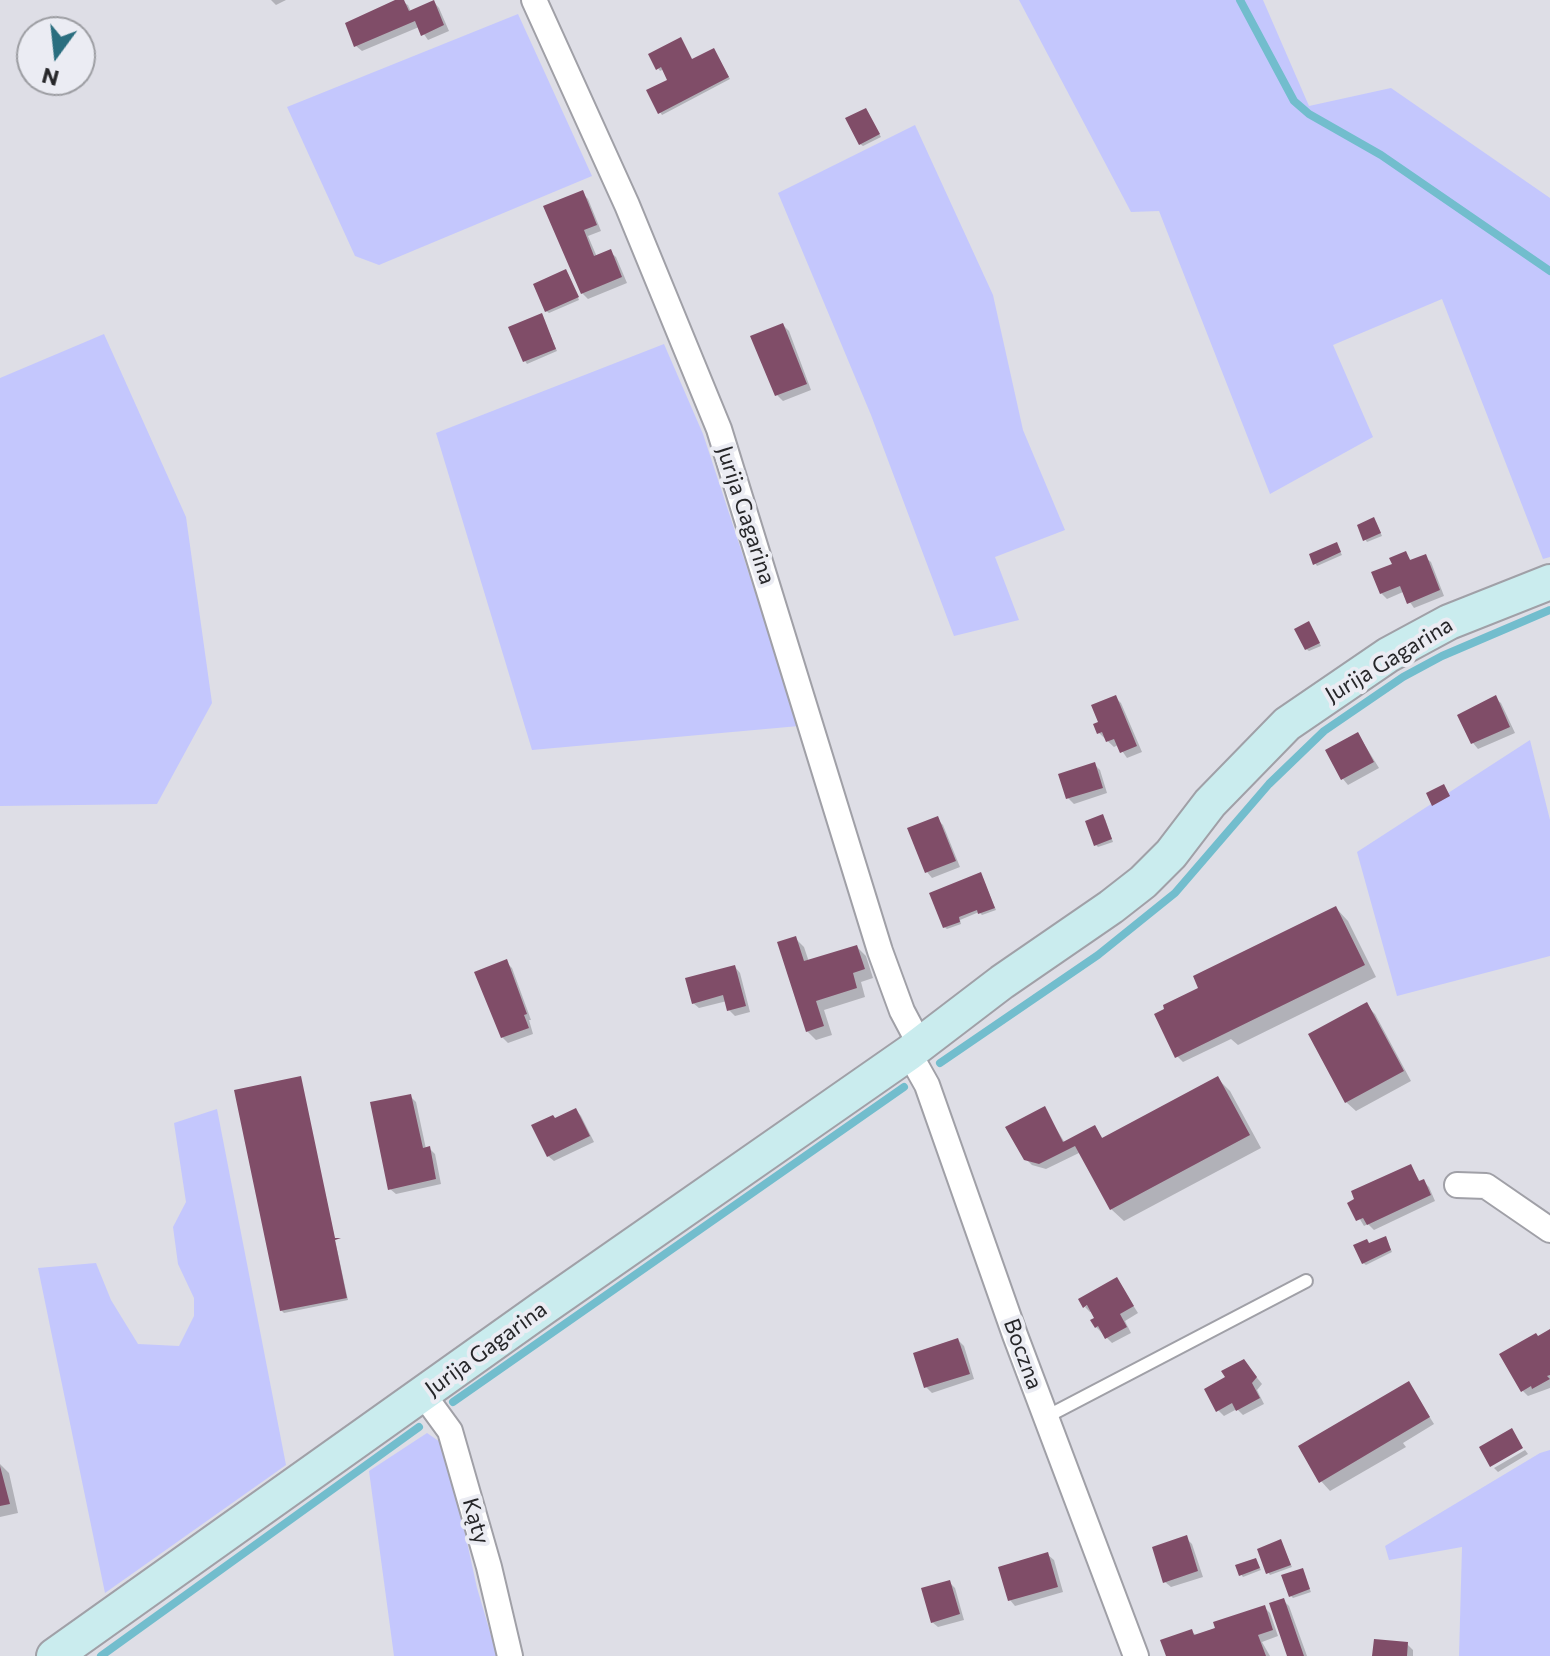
<!DOCTYPE html>
<html>
<head>
<meta charset="utf-8">
<style>
  body { margin:0 }
  #map { position:relative; width:1550px; height:1656px; overflow:hidden; background:#dedee6; font-family:Commissioner,sans-serif }
  canvas { display:block }
  .north { position:absolute; left:16px; top:16px; width:80px; height:80px; box-sizing:border-box; background:#ebecf3; border:2px solid #9c9da2; border-radius:50%; rotate:195deg; font-size:22px; font-weight:700; line-height:32px; text-align:center; color:#262629 }
  .north::after { content:''; display:block; margin:auto; width:28px; height:36px; background:#2a6e7f; clip-path:polygon(50% 0,100% 100%,50% 72%,0 100%) }
</style>
</head>
<body>
<div id="map">
<canvas width="1550" height="1656"></canvas>
<div class="north">N</div>
</div>
<script>
const ctx = document.querySelector('canvas').getContext('2d');
ctx.lineJoin = 'round';
function paint(path, color) {
  ctx.fillStyle = color;
  ctx.fill(path, 'evenodd');
}
function trace(path, color, width, dash) {
  ctx.strokeStyle = color;
  ctx.lineWidth = width;
  ctx.lineCap = dash ? 'butt' : 'round';
  ctx.setLineDash(dash || []);
  ctx.stroke(path);
}
function drawText(font, color, halo, rows, align = 'center') {
  ctx.font = font + ' Commissioner,sans-serif';
  ctx.lineWidth = 8;
  ctx.setLineDash([]);
  ctx.textBaseline = 'middle';
  ctx.strokeStyle = halo;
  ctx.fillStyle = color;
  for (const [text, x, y, turn = 0] of rows) {
    ctx.save();
    ctx.translate(x, y);
    ctx.rotate((+turn || 0) * Math.PI / 180);
    ctx.textAlign = isNaN(turn) ? turn : align;
    if (halo) ctx.strokeText(text, 0, 0);
    ctx.fillText(text, 0, 0);
    ctx.restore();
  }
}
paint(new Path2D(`
  M1019 0H1263L1309 106 1391 88 1550 198V557L1543 559 1442 299 1333 345 1373 437 1270 494 1159 211 1131 212Z
  M518 14 592 176 379 265 355 256 287 107Z
  M915 125 993 295 1023 430 1065 530 995 557 1019 620 954 636 871 415 778 193Z
  M104 334 186 517 212 703 157 804 0 806V378Z
  M664 344 703 434 799 726 532 750 436 433Z
  M1530 740 1550 820V956L1397 996 1357 852Z
  M217 1109 286 1465 105 1593 38 1268 96 1263 111 1300 138 1344 179 1346 194 1316V1298L178 1264 173 1227 186 1202 174 1123Z
  M427 1433 446 1446 477 1588 497 1656H394L369 1471Z
  M1550 1450V1656H1459L1462 1547 1389 1560 1385 1546 1540 1453Z`), '#c4c7fd');
paint(new Path2D(`
  M271 0H286L276 5Z
  M399 0 408 5 411 12 434 2 439 8 449 31 428 40 419 27 362 51 356 46Z
  M714 50 730 79 662 115 660 112 670 80 664 69 660 71 658 68 651 54 693 61Z
  M868 113 881 137 863 146 860 144Z
  M582 193 588 199 601 231 588 236 597 257 610 252 616 257 627 283 588 299 582 293Z
  M568 274 579 300 549 313 546 311Z
  M543 318 557 351 527 364 525 361Z
  M783 325 789 331 811 390 783 401 777 395Z
  M1376 522 1382 536 1367 542 1365 539Z
  M1338 547 1342 555 1317 566 1315 563Z
  M1406 554 1412 562 1425 557 1431 562 1444 596 1414 608 1403 592 1387 599 1381 593 1394 565Z
  M1311 626 1321 646 1309 651 1306 649Z
  M1115 697 1121 703 1142 752 1127 758 1118 745 1114 747 1099 733 1100 723Z
  M1495 698 1501 703 1515 733 1478 749 1473 743Z
  M1358 734 1379 768 1348 785 1343 779Z
  M1094 764 1100 770 1107 793 1074 804 1068 798Z
  M937 819 943 825 960 867 932 878 927 872Z
  M1105 819 1113 842 1098 847 1096 845Z
  M981 874 996 910 982 915 979 912 960 920 961 924 947 929 944 927Z
  M1336 908 1348 921 1376 977 1238 1045 1231 1039 1183 1062 1177 1056 1203 988Z
  M795 938 804 947 809 962 857 947 866 956 873 978 861 982 865 997 824 1010 832 1035 816 1040 807 1031Z
  M506 962 512 968 531 1020H529L533 1034 508 1043 502 1037Z
  M735 967 740 973 750 1012 735 1016 729 1010 727 1001 699 1008 693 1003Z
  M1366 1005 1375 1014 1411 1081 1356 1111 1346 1102Z
  M300 1078 348 1300 284 1313 281 1310Z
  M1218 1079 1230 1091 1261 1148 1124 1221 1111 1209 1081 1152 1046 1169 1032 1165 1026 1159 1044 1109 1065 1143 1094 1127 1104 1140Z
  M410 1096 416 1102 426 1149 429 1148 435 1154 441 1184 396 1194 390 1189Z
  M576 1110 581 1116 594 1142 554 1161 548 1156 556 1120Z
  M1411 1167 1421 1183 1424 1182 1429 1187 1435 1201 1374 1230 1368 1224 1364 1226 1350 1203Z
  M1387 1240 1392 1252 1366 1265 1363 1263Z
  M1117 1280 1138 1313 1125 1321 1131 1333 1112 1343 1096 1327 1093 1321 1096 1319 1092 1311 1090 1312 1085 1307Z
  M1550 1331V1388L1528 1396 1522 1390 1538 1338Z
  M958 1340 964 1346 974 1379 932 1393 926 1387Z
  M1254 1374 1262 1384 1257 1390 1264 1404 1243 1415 1237 1409 1224 1416 1218 1410 1228 1378Z
  M1409 1384 1434 1424 1403 1443 1406 1447 1330 1491 1321 1481Z
  M1525 1450 1528 1454 1498 1472 1494 1468Z
  M0 1464 9 1473 18 1513 0 1517Z
  M1186 1538 1192 1544 1203 1577 1171 1587 1165 1582Z
  M1281 1542 1292 1567 1270 1575 1268 1572Z
  M1048 1555 1054 1560 1063 1592 1015 1606 1010 1600Z
  M1256 1560 1261 1570 1243 1577 1241 1574Z
  M1302 1570 1311 1592 1293 1598 1291 1596Z
  M949 1582 955 1588 964 1620 938 1627 932 1622Z
  M1283 1600 1289 1606 1307 1656H1289Z
  M1264 1607 1270 1613 1278 1636 1262 1642 1270 1656H1168L1191 1631 1197 1636Z
  M1407 1644 1413 1650V1656H1374Z`), '#0003');
trace(new Path2D(`
  M1240 0 1294 101 1309 114 1381 155 1550 271
  M940 1063 1098 955 1175 893 1269 784 1324 731 1403 677 1442 656 1550 610
  M453 1402 904 1087
  M101 1656 419 1427`), '#72bdcd', 8);
paint(new Path2D(`
  M395 0H404L409 11 434 0 444 25 421 36 415 21 354 47 345 23Z
  M681 37 692 59 714 48 729 77 658 114 646 90 667 80 661 67 656 70 648 54Z
  M866 108 880 134 859 145 845 118Z
  M583 190 597 225 584 230 594 256 611 249 622 277 581 294 543 206Z
  M566 269 579 297 545 312 533 284Z
  M542 313 556 349 523 362 508 327Z
  M783 323 807 384 775 396 750 336Z
  M1374 517 1381 533 1363 541 1357 525Z
  M1337 542 1341 552 1313 565 1309 554Z
  M1406 551 1410 560 1426 554 1440 590 1407 604 1400 586 1380 594 1371 572 1392 564 1389 558Z
  M1309 621 1320 643 1305 650 1294 629Z
  M1116 695 1137 746 1120 753 1114 739 1106 742 1102 732 1097 734 1093 724 1098 722 1091 705Z
  M1496 695 1510 727 1471 744 1457 715Z
  M1358 732 1374 762 1341 780 1325 750Z
  M1095 762 1103 788 1066 799 1058 774Z
  M1444 784 1450 796 1432 806 1426 793Z
  M1103 814 1112 839 1094 846 1085 821Z
  M938 816 956 861 925 873 907 828Z
  M981 872 995 908 978 914 977 910 959 917 960 922 943 928 929 893Z
  M1336 906 1365 965 1175 1058 1154 1014 1164 1009 1163 1005 1198 988 1193 976Z
  M796 936 804 961 857 945 865 969 853 973 857 988 816 1001 824 1026 806 1032 777 942Z
  M507 959 527 1014 524 1015 529 1028 501 1038 474 972Z
  M735 965 746 1006 727 1011 723 995 692 1004 685 978Z
  M1367 1002 1404 1071 1345 1103 1308 1034Z
  M301 1076 335 1238H341L335 1240 347 1298 280 1311 234 1090Z
  M1218 1076 1250 1135 1110 1210 1075 1146 1039 1164 1024 1160 1005 1127 1045 1106 1063 1142 1095 1125 1102 1138Z
  M411 1094 423 1148 430 1146 436 1179 388 1190 370 1102Z
  M576 1108 590 1136 547 1157 531 1125 553 1115 555 1118Z
  M1411 1164 1419 1181 1424 1179 1431 1195 1367 1225 1363 1218 1356 1221 1347 1203 1354 1199 1351 1191Z
  M1386 1236 1391 1250 1362 1264 1353 1245 1367 1239 1369 1243Z
  M1117 1277 1134 1306 1120 1314 1127 1327 1105 1339 1098 1326 1095 1328 1090 1320 1094 1318 1087 1305 1083 1308 1078 1299Z
  M1550 1329V1375L1547 1376 1550 1379 1532 1389 1531 1386 1521 1392 1499 1354 1536 1333 1538 1336Z
  M958 1338 970 1374 924 1388 913 1353Z
  M1244 1359 1257 1377 1252 1383 1260 1398 1236 1411 1232 1403 1216 1412 1204 1389 1225 1377 1221 1371Z
  M1409 1381 1430 1417 1319 1483 1298 1446Z
  M1512 1428 1523 1448 1490 1467 1479 1447Z
  M0 1466 10 1504 0 1506Z
  M1187 1535 1198 1571 1163 1583 1152 1547Z
  M1281 1539 1291 1565 1266 1574 1257 1549Z
  M1048 1552 1058 1587 1008 1601 998 1567Z
  M1256 1558 1260 1568 1239 1576 1235 1565Z
  M1303 1568 1310 1589 1289 1597 1281 1575Z
  M950 1580 960 1614 931 1623 921 1588Z
  M1284 1598 1304 1656H1287L1269 1603Z
  M1265 1605 1273 1630 1258 1635 1266 1656H1166L1160 1640 1192 1629 1194 1635 1215 1628 1213 1622Z
  M1374 1639 1408 1642 1407 1656H1372Z`), '#804d68');
const lane = new Path2D(`
  M1046 1417 1306 1281`);
const street = new Path2D(`
  M534 0 627 205 719 429 880 951 902 1011 920 1045
  M909 1053 927 1085 1015 1335 1136 1656
  M1457 1185 1486 1186 1550 1230
  M423 1394 450 1431 489 1567 510 1656`);
const secondary = new Path2D(`
  M54 1656 543 1308 909 1053 1002 982 1111 907 1143 882 1171 854 1210 803 1287 724 1388 655 1449 622 1550 582`);
trace(lane, '#a0a0a7', 16);
trace(street, '#a0a0a7', 28);
trace(secondary, '#a0a0a7', 38);
trace(lane, '#fff', 12);
trace(street, '#fff', 24);
trace(secondary, '#caecee', 34);
drawText('22px', '#262629', '#ebecf3', [
  ["Jurija Gagarina",746,515,72],
  ["Jurija Gagarina",1389,660,-31],
  ["Jurija Gagarina",486,1349,-36],
  ["Boczna",1023,1354,70],
  ["Kąty",476,1521,74]
]);
</script>
</body>
</html>
